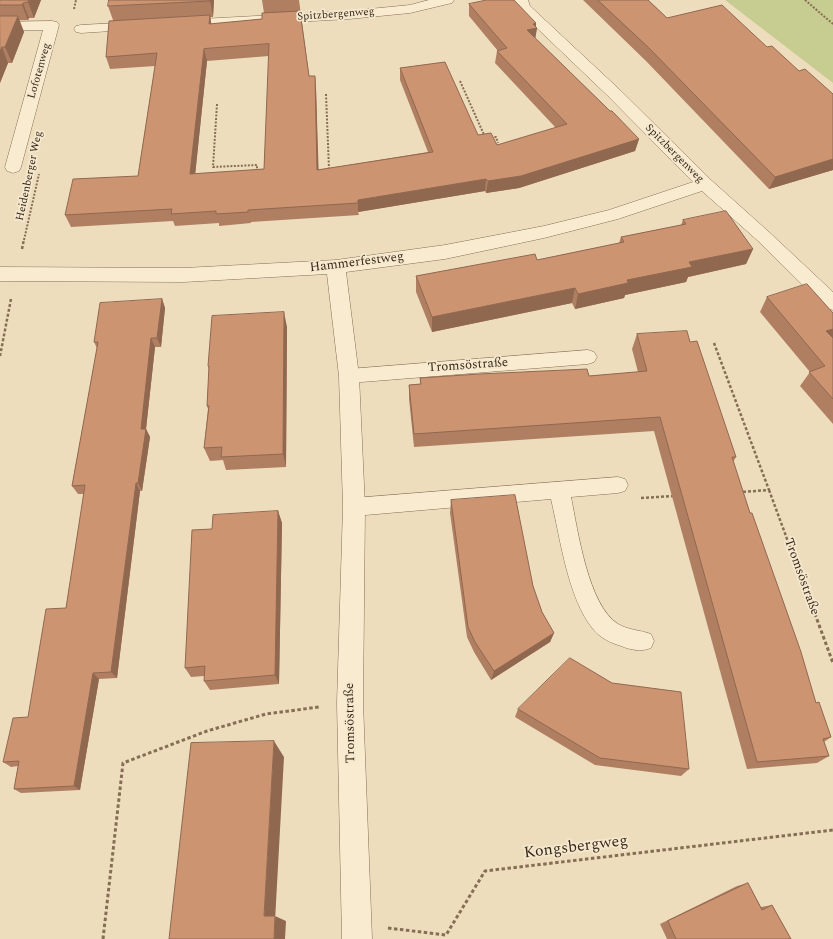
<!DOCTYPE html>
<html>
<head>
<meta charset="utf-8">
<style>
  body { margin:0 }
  canvas { display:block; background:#eeddbd }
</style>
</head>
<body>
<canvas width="833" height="939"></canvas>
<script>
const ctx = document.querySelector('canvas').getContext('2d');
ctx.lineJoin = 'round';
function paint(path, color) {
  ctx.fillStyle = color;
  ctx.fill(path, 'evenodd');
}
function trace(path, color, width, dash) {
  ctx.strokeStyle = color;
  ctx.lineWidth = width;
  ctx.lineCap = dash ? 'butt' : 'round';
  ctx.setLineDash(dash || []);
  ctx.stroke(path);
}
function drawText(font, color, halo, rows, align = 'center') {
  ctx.font = font + ' Spectral,serif';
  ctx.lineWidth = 3.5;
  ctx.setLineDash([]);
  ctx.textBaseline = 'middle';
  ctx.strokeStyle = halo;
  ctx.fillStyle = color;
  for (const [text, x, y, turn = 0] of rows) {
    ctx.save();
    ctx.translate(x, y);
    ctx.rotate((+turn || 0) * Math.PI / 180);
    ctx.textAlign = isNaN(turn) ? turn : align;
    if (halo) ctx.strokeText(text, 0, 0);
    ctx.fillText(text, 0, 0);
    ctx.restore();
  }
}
paint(new Path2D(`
  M725 0H833V83Z`), '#c7cc91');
const lane = new Path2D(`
  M588 350 594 352 597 357 594 362 588 364 349 383 343 381 340 376 343 371 349 369Z
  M618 477 625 479 628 485 625 491 618 493 571 497C578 531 588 605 618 624 628 630 640 630 651 634L654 641 651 648C641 652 631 650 621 646 611 643 600 638 593 629 568 599 560 537 551 499L354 516 347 513 344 507 347 501 354 498Z`);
const street = new Path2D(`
  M429 0H454L452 3 410 13 349 19 182 28 177 27 175 24 177 21 182 20 349 11 410 5Z
  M514 0H528L530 6 620 90 711 180 769 232 833 292V310L826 308 757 240 702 191 618 219 544 238 445 259 346 272 359 376 365 507 363 703 372 939H342L337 703 343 507 339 376 327 274 184 282 0 281V267L184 268 336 260 445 245 544 226 609 210 693 182 608 96 518 10Z
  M52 21 57 22 59 25 21 167 19 171 13 173 7 171 5 167 43 30H0V22Z
  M137 22 142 23 144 26 142 29 81 33 76 32 74 29 76 26 81 25Z`);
trace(lane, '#866e56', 1);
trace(street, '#866e56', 1);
trace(new Path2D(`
  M805 0 833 24
  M74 9 76 0
  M460 81 485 137
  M326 94 329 169
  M217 104 213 167 257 165V171
  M491 138 496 137 498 143
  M24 240 39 174`), '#866e56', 2, [2, 1.5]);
trace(new Path2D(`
  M22 249 24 239
  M714 343 769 490 741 492
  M0 356 11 299
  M769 490 790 547
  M641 498 674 496`), '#866e56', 2.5, [3, 2]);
trace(new Path2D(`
  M790 546 833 663
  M388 928 446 935 485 871 833 830
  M103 939 123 763 207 731 266 714 319 707`), '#866e56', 3, [3.5, 2.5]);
paint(lane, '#f9ebd0');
paint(street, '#f9ebd0');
paint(new Path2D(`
  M0 0H41L34 18H29L28 20H19L24 32 12 63H8L0 83Z
  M214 0 213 17H210L211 24 262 19 264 13 262 0H299L309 76H315L316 88 318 170 428 152 400 80V68L478 135 497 145 556 128 495 63 497 51H498L469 16V4L536 27 537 28 535 38 639 139 635 151 519 188 486 193 485 191 358 212 359 215 251 222V223L219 226V223L175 226 173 221 71 227 65 215 138 176 155 66 110 69 106 57 113 20 108 6ZM269 56 264 169 195 174 207 61Z
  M583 0H648L667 18 767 47 799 71 833 94V170L769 189 646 61Z
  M683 220 753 249 746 264 688 277 686 282 625 295 624 298 575 309 572 303 432 332 416 292V276L537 260 619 243 621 237 681 225Z
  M767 297 833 313V424L800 386 810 372 760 312Z
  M162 299 165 308 161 347H155L146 429 150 437 142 491H140L117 678 99 679 80 790 21 793 14 789 18 766 11 767 3 762 28 717 66 608 84 494H78L72 486 97 348 94 342Z
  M287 327 286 467 226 470 223 460 210 461 204 448 208 409 207 406 209 370 208 366Z
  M637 334 690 342 736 457 733 462 750 513 816 703 831 737 824 742 829 756 817 763 747 769 654 431 414 447 409 399V385L420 384V378L589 376 638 372 632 349Z
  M451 500 533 586 542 612 554 633 550 642 491 680 474 652 467 637 450 513Z
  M278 511 282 523 279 684 210 690 204 681V676L191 677 185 668 212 529Z
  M518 709 689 769 681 776 595 765 515 717Z
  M748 883 761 907 772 905 791 939H667L660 924 737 886Z`), '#b07f62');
paint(new Path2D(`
  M29 0H41L34 18 28 2Z
  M210 0H214L213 17 210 1Z
  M23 3 29 18 28 20 22 5Z
  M210 15 212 28 209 24Z
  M18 16 24 32 12 63 5 47Z
  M536 23V28H537L535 40 527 30 533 24Z
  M2 47 8 63 0 83V51Z
  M204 49 207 61 194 186 190 174Z
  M315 76 316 88 319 182 317 170Z
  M639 139 635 151 519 188 486 193 488 181Z
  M833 159V170L769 189 775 177Z
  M486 179 485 191 358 212V200Z
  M753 249 746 264 688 277 686 282 625 295 624 298 575 309 578 294 689 262Z
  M575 288 572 303 432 332V317Z
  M162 299 165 308 161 347 157 338Z
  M284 312 287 327 286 467 283 454Z
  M833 329V340L826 331Z
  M151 338 155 347 146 429 150 437 142 491 138 483 141 429Z
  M136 483 140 491 117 678 111 672Z
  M278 511 282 523 279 684 275 675Z
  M554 633 550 642 491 680 494 671Z
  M93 673 99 679 80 790 74 786Z
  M274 741 284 757 275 921 264 916Z
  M275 916 286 921 285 939H274Z`), '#906850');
const building = new Path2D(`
  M0 0H29L28 2 23 3 22 5H0Z
  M109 0H210V1L108 6Z
  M487 0H514L536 23 533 24 537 28 527 30 610 111H612L639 139 521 176 488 181 486 179 358 200V203L248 210V212L216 214V211L171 214 172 209 65 215 73 179 138 176 157 53 106 57 109 21 210 15 209 24 262 19V13L300 11 309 76H315L317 170 433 152 400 68 445 62 478 135 491 133 497 145 567 124 497 51 507 48 469 4ZM269 44 264 169 190 174 204 49Z
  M598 0H648L667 18 722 5 767 47 772 46 799 71 805 69 833 94V159L775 177 649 48Z
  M0 16H18L5 47H2L0 51Z
  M726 211 753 249 689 262 692 267 627 280 628 283 578 294 575 288 432 317 416 276 535 254 537 260 624 242 621 237 686 224 683 220Z
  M807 284 833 313V329L826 331 833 338V399L809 372 825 366 767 297Z
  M162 299 157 338H151L141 429H146L138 483H136L111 672 93 673 74 786 14 789 19 761 3 762 13 718 28 717 46 609 66 608 85 485 72 486 98 342H94L100 303Z
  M284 312 283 454 221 457 222 447 204 448 209 406H207L209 366H208L212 316Z
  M687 331 690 342 697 341 736 457H732L750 513H752L801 652 816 703 819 702 831 737 823 739 829 756 757 762 660 417 414 434 409 385 421 384 420 378 479 374 587 369 589 376 647 371 637 334Z
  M515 495 533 586 542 612 554 633 494 671 475 642 468 627 451 500Z
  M278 511 275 675 204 681 205 666 185 668 192 530 212 529 213 515Z
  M570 658 612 683 681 692 689 769 600 758 518 709Z
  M274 741 264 916H275L274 939H169L191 743Z
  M748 883 762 910 772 905 791 939H676L668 921Z`);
paint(building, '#cd9472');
trace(building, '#906850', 1);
drawText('11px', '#35271b', '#f5e8cd', [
  ["Spitzbergenweg",336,15,-4],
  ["Lofotenweg",40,71,-74],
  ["Spitzbergenweg",674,154,45],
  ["Heidenberger Weg",30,176,-78]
]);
drawText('13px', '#35271b', '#f5e8cd', [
  ["Hammerfestweg",357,263,-7],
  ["Tromsöstraße",468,366,-4],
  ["Tromsöstraße",801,577,70],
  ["Tromsöstraße",351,723,-91]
]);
drawText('16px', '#35271b', '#f5e8cd', [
  ["Kongsbergweg",576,848,-7]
]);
</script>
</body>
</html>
